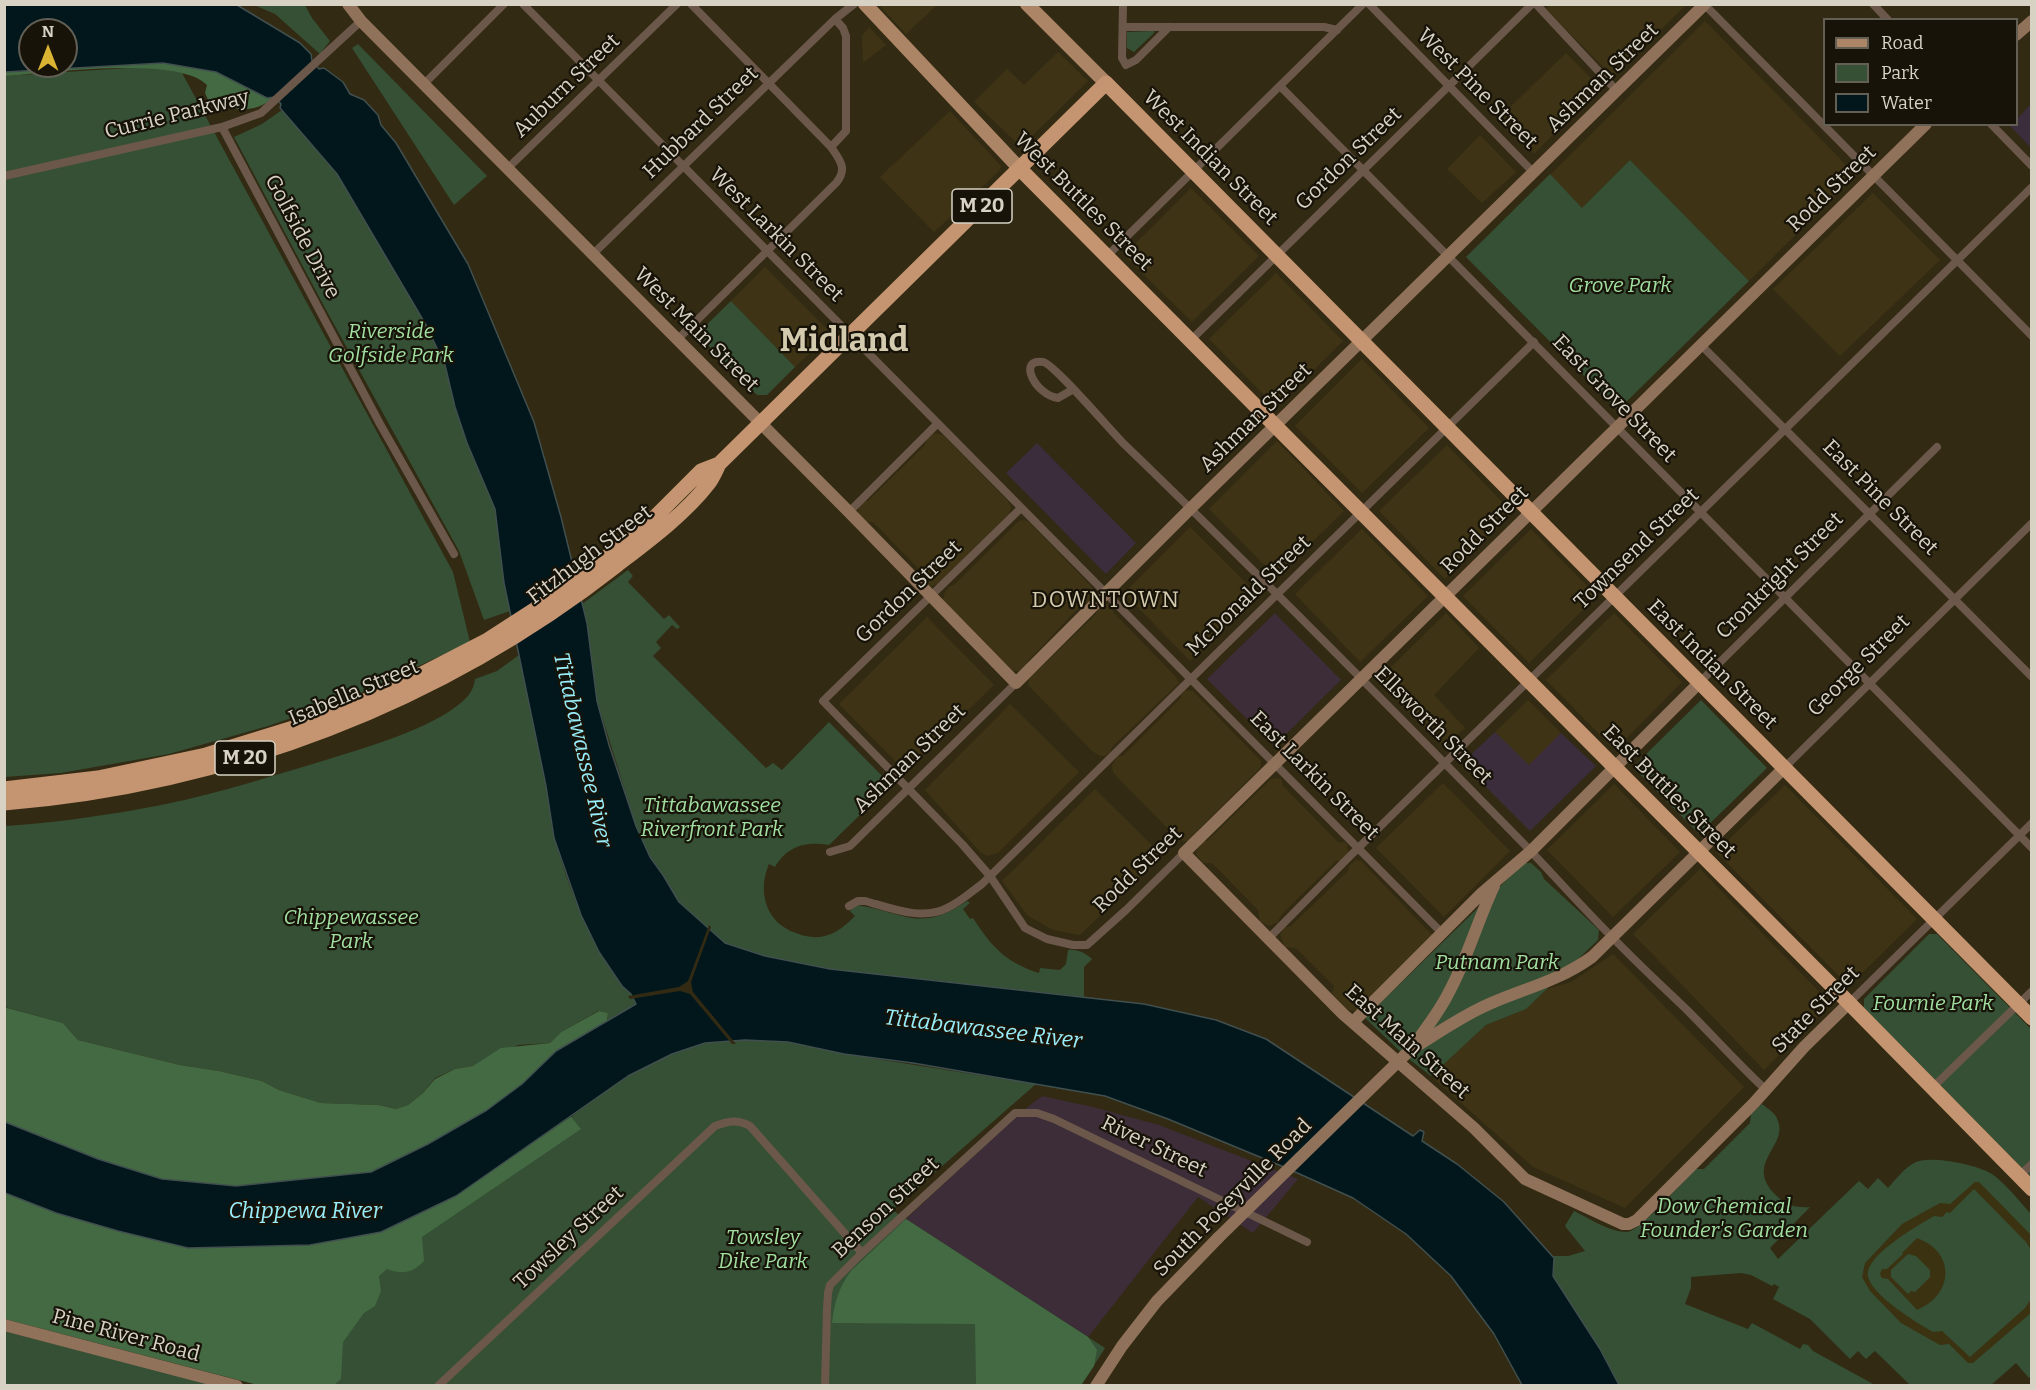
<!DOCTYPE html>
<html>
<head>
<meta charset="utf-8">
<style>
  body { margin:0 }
  #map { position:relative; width:2036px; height:1390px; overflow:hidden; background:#322a13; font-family:Bitter,serif }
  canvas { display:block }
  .frame { position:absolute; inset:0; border:6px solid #d7d2c4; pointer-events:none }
  .legend { position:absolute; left:1823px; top:18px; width:195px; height:108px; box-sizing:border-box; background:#171309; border:2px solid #645f54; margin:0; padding:8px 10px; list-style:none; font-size:18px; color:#d7d2c4 }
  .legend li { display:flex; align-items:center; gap:12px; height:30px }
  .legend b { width:30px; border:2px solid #645f54 }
  .north { position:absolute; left:18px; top:18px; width:60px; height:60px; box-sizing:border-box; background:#171309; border:2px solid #645f54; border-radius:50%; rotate:0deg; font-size:16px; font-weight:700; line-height:24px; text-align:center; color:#d7d2c4 }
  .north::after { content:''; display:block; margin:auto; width:21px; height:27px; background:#dab333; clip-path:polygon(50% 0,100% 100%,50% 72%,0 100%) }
</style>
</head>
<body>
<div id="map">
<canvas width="2036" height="1390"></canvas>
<div class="frame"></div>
<ul class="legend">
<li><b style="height:8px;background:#ac8466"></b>Road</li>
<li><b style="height:16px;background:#355034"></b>Park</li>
<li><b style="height:16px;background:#01171b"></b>Water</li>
</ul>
<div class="north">N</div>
</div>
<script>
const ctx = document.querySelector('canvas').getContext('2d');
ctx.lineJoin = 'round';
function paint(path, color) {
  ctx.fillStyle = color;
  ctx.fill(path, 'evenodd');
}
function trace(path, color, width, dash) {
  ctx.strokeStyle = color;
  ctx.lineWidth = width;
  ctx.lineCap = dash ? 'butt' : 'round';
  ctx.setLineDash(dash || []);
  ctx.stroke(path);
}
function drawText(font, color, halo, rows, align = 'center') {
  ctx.font = font + ' Bitter,serif';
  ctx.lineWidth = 4.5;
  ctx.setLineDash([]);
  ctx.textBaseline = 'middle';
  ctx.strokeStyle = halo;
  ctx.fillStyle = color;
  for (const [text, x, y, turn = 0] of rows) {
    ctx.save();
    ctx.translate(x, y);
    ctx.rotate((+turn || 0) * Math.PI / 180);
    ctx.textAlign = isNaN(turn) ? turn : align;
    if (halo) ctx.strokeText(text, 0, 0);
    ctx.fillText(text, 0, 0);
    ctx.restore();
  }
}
paint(new Path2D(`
  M1551 4 1686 5 1613 77 1546 9Z
  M879 5H937L906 34Z
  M1705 21 1856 175 1749 281 1630 160 1582 208 1550 175Z
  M869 27 886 45 863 63 862 36Z
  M1058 52 1088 81 1021 147 974 102 1007 69 1024 85Z
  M1566 53 1600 87 1534 154 1499 118Z
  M950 111 1001 166 999 171 934 232 880 177Z
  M1480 135 1516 172 1482 203 1447 169Z
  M1191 188 1259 256 1192 322 1124 255Z
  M1873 193 1940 260 1840 356 1773 289Z
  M765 267 831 333 795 367 731 301Z
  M1276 273 1343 341 1276 407 1209 339Z
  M1362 359 1429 428 1362 493 1295 426Z
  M935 433 943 435 1008 501 1011 507 1009 514 938 584 931 586 921 579 920 570 873 522H867L858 515V511L859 506 863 501H868L925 445 927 438Z
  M1277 441 1344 511 1276 577 1209 509Z
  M1447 445 1512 512 1445 579 1379 511Z
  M1024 520 1029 522 1092 587 1094 594V597L1089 603H1083L1028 661 1027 665 1020 671H1015L1011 669 943 600 945 592 949 587 954 585 1019 521Z
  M1190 527 1258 595 1190 661 1124 593Z
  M1362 529 1428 596 1360 662 1295 594Z
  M1531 529 1597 596 1529 663 1463 596Z
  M1107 604H1111L1114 607 1113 612 1176 677 1179 683 1113 746 1110 752 1105 756H1100L1092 751 1028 685 1029 677 1034 672 1038 670 1096 614 1097 610Z
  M1446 613 1479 648 1434 695 1465 728 1445 747 1378 680Z
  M1614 613 1682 682 1615 750 1546 680Z
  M927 617 994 685 905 771 839 704Z
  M1186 690 1193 691 1261 761V764L1260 768 1197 831V835L1189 841H1184L1176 837 1117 777 1113 772 1112 765 1118 756H1123L1181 698V694Z
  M1528 700 1561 733 1529 765 1495 732Z
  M1010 704 1079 772 998 853 988 856 981 853 925 790Z
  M1276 778 1282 780V785L1339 843 1344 842 1347 844 1348 852 1341 861H1336L1281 915 1278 922 1269 926 1260 922 1258 910 1212 863H1203L1196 854 1197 849 1203 841H1207L1271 779Z
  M1443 783 1510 851 1444 917 1376 848Z
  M1614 784 1680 852 1613 917 1547 850Z
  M1785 785 1917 919 1849 986 1716 852Z
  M1095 789 1162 855 1080 935 1053 930 1027 915 1002 881Z
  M1356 860 1361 861 1430 933 1433 934 1357 1011 1347 1010 1332 993 1334 986 1296 948 1285 947 1280 935 1284 928 1291 926 1348 871 1349 866Z
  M1700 869 1831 1004 1764 1070 1633 934Z
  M1613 954 1744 1087 1625 1208 1533 1167 1431 1076 1486 1025 1526 1009 1547 989 1571 982Z`), '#3e3415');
paint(new Path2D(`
  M1275 613 1341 680 1274 746 1207 679Z
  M1042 1096 1093 1107 1159 1125 1298 1179 1253 1233 1198 1197 1088 1337 906 1219 1020 1113Z`), '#3d2d38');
paint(new Path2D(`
  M2031 104V148L2010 126 2016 124 2017 119Z
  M1037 443 1136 543 1106 574 1006 473Z
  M1495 732 1529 765 1561 733 1596 766 1530 831 1462 763Z`), '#3b2d3b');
paint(new Path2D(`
  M254 5H305L312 18 330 41 320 54 275 14Z
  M1154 31V33L1134 52 1127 48V32Z
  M358 44 487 176 454 205 352 48Z
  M142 67 181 71 453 572 470 642 350 698 268 726 169 754 61 773 5 777V76Z
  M282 110 337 174 426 325 445 365 455 407 467 443 495 509 504 583 510 611 484 620 459 551 325 308 234 137 262 124Z
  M1630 160 1749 281 1618 410 1466 257 1550 174 1582 208Z
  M731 301 795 367 767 395H757L697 334Z
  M628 570 633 576 628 582 664 619 669 615 680 627 677 629 672 625 656 642 661 648 653 656 766 768 773 763 782 770 829 722 891 785 829 845C806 841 787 846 775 867L769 864C757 892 766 923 796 933 806 937 817 939 828 935 838 932 847 924 855 916L850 911 852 906 857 905C906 913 920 933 967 901L970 903 963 909 970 919 973 918C992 947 1005 962 1039 973L1040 968 1060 970 1066 964 1068 950C1078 949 1085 953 1092 959L1084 967V997L830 969 765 956 725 943 679 902 663 875 650 857 636 826 597 700 587 624 582 604Z
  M519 655 546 786 554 838 566 876 581 915 599 952 622 986 631 994 636 1004 607 1021 608 1013 598 1011 561 1032 550 1043 518 1045 473 1066 455 1069 435 1078 423 1093 408 1105 396 1109 379 1105 321 1103 279 1090 262 1081 219 1071 180 1065 78 1040 63 1023 5 1007V826C50 823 95 817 140 809 200 799 258 780 316 763 357 750 435 729 465 699 471 693 474 687 475 679L497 671Z
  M1701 700 1767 768 1699 834 1633 767Z
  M1524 863H1531L1541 872 1544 879 1599 930 1598 940 1526 1009 1486 1025 1431 1076 1404 1055 1365 1018Z
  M1929 934H1937L2031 1029V1177L1864 1008V999Z
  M745 1040 788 1042 844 1054 1036 1084 892 1210 1105 1348 1081 1386 258 1385 5 1319 4 1193 571 1117C610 1086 654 1056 703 1044 716 1040 731 1041 745 1040Z
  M1762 1104C1768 1109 1776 1113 1778 1121 1788 1148 1741 1164 1779 1198 1787 1206 1798 1208 1810 1207L1770 1248 1778 1259 1859 1181 1868 1189 1878 1178 1888 1188C1896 1179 1905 1167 1916 1162 1931 1155 1979 1165 1992 1174 2007 1185 2019 1201 2031 1214V1376L2029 1378 2016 1363 1991 1385H1910L1875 1351 1866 1359 1858 1351 1850 1359 1810 1319 1773 1299 1779 1287 1774 1284 1772 1286 1751 1275 1741 1273 1691 1277V1288L1685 1304 1748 1329 1752 1323 1800 1349 1803 1344 1808 1345 1813 1351 1875 1385H1619L1600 1349 1553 1276 1554 1258 1552 1256H1568L1585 1251 1565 1226 1574 1211C1589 1218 1609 1232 1627 1232 1639 1232 1685 1180 1695 1169H1704L1750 1123 1751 1114Z
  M4 1331 214 1385H5Z`), '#355034');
paint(new Path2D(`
  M163 63 216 72 267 98 275 97C252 115 236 110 209 102L205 93 207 85C178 55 48 73 5 76V72Z
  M4 1007 63 1023 78 1040 180 1065 219 1071 262 1081 279 1090 321 1103 379 1105 396 1109 408 1105 423 1093 435 1079 455 1069 473 1066 501 1048 550 1043 561 1032 599 1011 608 1013 607 1021 556 1051 522 1084 487 1110 428 1144 371 1172 236 1186 162 1179 98 1159 5 1122Z
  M571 1117 581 1129 422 1237 424 1261C412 1273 404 1275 387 1269L379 1276 381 1291 375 1306 364 1313 343 1342 341 1379 334 1385H258L5 1319 4 1193 56 1213 118 1231 188 1248 348 1238 382 1232 456 1196Z
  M906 1219 1088 1337 1097 1350 1094 1366 1081 1385H976L975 1324 832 1323C834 1303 839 1287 851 1271Z`), '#436a43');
paint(new Path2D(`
  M1975 1182H1979L2031 1235V1250L2026 1242 1974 1189 1950 1213 1947 1212 1942 1217 1934 1216C1919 1225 1865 1255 1868 1276 1871 1295 1917 1323 1933 1332L1942 1331 1970 1357 2025 1308 2031 1299V1313L1973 1363H1968L1949 1344 1940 1345 1901 1323 1870 1291 1862 1277 1865 1263 1902 1224 1940 1203 1950 1204Z
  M1917 1238C1956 1252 1954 1295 1917 1310L1888 1279 1882 1278 1880 1274 1882 1269H1887L1903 1254 1902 1253ZM1908 1254 1916 1256 1930 1270V1277L1915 1292 1911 1291 1908 1294 1891 1277V1270Z`), '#3b3212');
const water = new Path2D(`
  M5 5H237L300 43 311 54 312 61 319 69 324 68 343 82 350 94 364 100 378 115 381 125 396 143 468 264 534 422 561 517 587 623 597 701 609 745 636 826 650 857 663 875 679 902 725 943 765 956 830 969 1144 1004 1216 1020 1266 1039 1413 1136 1420 1130 1424 1132 1422 1141 1457 1164 1504 1202 1554 1258 1553 1276 1600 1349 1619 1385H1522L1494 1334 1451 1276 1406 1234 1353 1198 1284 1167 1168 1119 1105 1096 913 1063 844 1054 788 1042 745 1040 705 1043 672 1054 628 1076 456 1196 381 1232 310 1245 188 1248 118 1231 56 1213 5 1193V1122L98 1159 162 1179 236 1186 371 1172 428 1144 487 1110 522 1084 556 1051 636 1004 631 994 622 986 599 952 581 915 554 838 546 786 504 583 495 509 467 443 455 407 445 365 426 325 337 174 280 108 281 104 275 97 267 98 216 72 163 63 5 72ZM30 30H66V66H30Z`);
paint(water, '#01171b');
trace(water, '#414f4e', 1.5);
paint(new Path2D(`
  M709 925 711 927 691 982 693 992 736 1044H732L690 994 680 991 630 999 628 996 679 987 688 981Z`), '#322a13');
trace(new Path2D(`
  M523 4 1442 933
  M1123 4 1122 58 1126 65 1136 60 1169 27
  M1369 4 1534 173
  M1536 4 1617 91
  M1704 4 2032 336
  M1873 4 1888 20
  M1123 27H1324L1337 30
  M424 84 504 4
  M1280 86 2032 848
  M1991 124 2032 166
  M222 127 380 424 454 554
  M831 147 846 131V36L843 28 835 19 854 4
  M508 168 677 4
  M4 176 222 127 261 113 361 21
  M593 254 835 19
  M1107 256 1363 4
  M678 339 836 183C848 169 840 160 831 147L691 4
  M1191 340 1532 4
  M1701 345 2032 677
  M1072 390 1058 398C1035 395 1017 358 1043 362 1053 363 1111 431 1123 443 1258 573 1390 707 1521 841 1551 872 1580 905 1611 936 1636 962 1663 987 1689 1012 1715 1038 1739 1065 1766 1090
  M1021 508 823 701 962 844 990 876 1025 928 1047 939 1073 945H1087L1126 910 1184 853
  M849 512 937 424
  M1700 682 1937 447
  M1784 768 2032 523
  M830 852 850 846 1016 683
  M849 906 858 901H865C890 908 922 921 947 908 959 903 971 892 982 884L1534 342
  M1269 938 1349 857 2032 187
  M1849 1003 2032 823
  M1932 1088 2032 991
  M2019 1176 2032 1164
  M438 1386 715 1126C729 1121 737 1119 750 1126L862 1253
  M825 1386 827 1309 828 1293 830 1285 862 1253 1015 1113H1037L1054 1119 1307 1242`), '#6c584a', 8);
trace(new Path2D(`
  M348 4 361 21 849 512 1016 683 1191 508 1705 4
  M2016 35 2032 21
  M1849 1003 1804 1047 1754 1103 1637 1220 1629 1224H1623L1525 1179 1474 1128 1343 1014 1184 853 1926 124
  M1353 1022 1482 893 1531 851 1700 682
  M1415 1044C1426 1028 1439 1012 1448 994 1467 960 1477 922 1494 886
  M1410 1050C1435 1035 1460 1017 1487 1005 1525 988 1557 982 1592 957L1784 768
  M4 1325 237 1386
  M1096 1386 1122 1346 1157 1301 1218 1238`), '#90715a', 12);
trace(new Path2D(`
  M865 4 1020 169
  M1027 4 1106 83`), '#ac8466', 14);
trace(new Path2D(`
  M1020 169 1849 1003 2032 1189
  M4 789 98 778 206 755 316 721 391 690 486 641 568 588 649 523 701 471 719 464
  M4 803C227 785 441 703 617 565 647 542 685 514 708 484 713 478 716 470 719 464L1106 83 2032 1018`), '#c59571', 15);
trace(new Path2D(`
  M1218 1238 1410 1050`), '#90715a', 12);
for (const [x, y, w] of [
  [982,206,60],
  [245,758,60]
]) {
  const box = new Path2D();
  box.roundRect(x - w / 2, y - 17, w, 34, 4.5);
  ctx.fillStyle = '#171309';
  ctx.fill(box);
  trace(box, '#d7d2c4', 1.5);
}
drawText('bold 20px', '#d7d2c4', null, [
  ["M 20",982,206],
  ["M 20",245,758]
]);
drawText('21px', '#d7d2c4', '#171309', [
  ["Ashman Street",1603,78,-44],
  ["Auburn Street",567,86,-44],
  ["West Pine Street",1477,89,45],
  ["Currie Parkway",177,115,-14],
  ["Hubbard Street",701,123,-44],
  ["West Indian Street",1210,158,45],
  ["Gordon Street",1349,159,-44],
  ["Rodd Street",1832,189,-44],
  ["West Buttles Street",1083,202,45],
  ["West Larkin Street",776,235,45],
  ["Golfside Drive",302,237,62],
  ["West Main Street",696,330,45],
  ["East Grove Street",1614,399,46],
  ["Ashman Street",1256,418,-44],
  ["East Pine Street",1880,498,45],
  ["Rodd Street",1485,530,-45],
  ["Townsend Street",1637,549,-44],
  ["Fitzhugh Street",590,555,-37],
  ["Cronkright Street",1780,576,-45],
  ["Gordon Street",909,592,-44],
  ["McDonald Street",1249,596,-44],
  ["East Indian Street",1712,665,45],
  ["George Street",1859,666,-45],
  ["Isabella Street",354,693,-23],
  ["Ellsworth Street",1433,726,45],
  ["Ashman Street",910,759,-44],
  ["East Larkin Street",1314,776,45],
  ["East Buttles Street",1669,792,45],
  ["Rodd Street",1138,870,-44],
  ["State Street",1816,1010,-45],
  ["East Main Street",1407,1042,42],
  ["River Street",1154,1147,26],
  ["South Poseyville Road",1233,1198,-45],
  ["Benson Street",886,1208,-43],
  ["Towsley Street",569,1238,-43],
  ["Pine River Road",126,1336,15]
]);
drawText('italic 21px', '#a1dfa0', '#171309', [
  ["Grove Park",1620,286],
  ["Riverside",391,332],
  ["Golfside Park",391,356],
  ["Tittabawassee",712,806],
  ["Riverfront Park",712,830],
  ["Chippewassee",351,918],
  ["Park",351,942],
  ["Putnam Park",1497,963],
  ["Fournie Park",1933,1004],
  ["Dow Chemical",1724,1207],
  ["Founder's Garden",1724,1231],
  ["Towsley",763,1238],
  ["Dike Park",763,1262]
]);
ctx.letterSpacing = '1.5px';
drawText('22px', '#d4caae', '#171309', [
  ["DOWNTOWN",1106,601]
]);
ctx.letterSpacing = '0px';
drawText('italic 22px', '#98eefa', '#171309', [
  ["Tittabawassee River",582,750,77],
  ["Tittabawassee River",983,1030,7],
  ["Chippewa River",305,1212]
]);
drawText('bold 33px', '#d4caae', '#171309', [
  ["Midland",844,342]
]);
</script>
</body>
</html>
